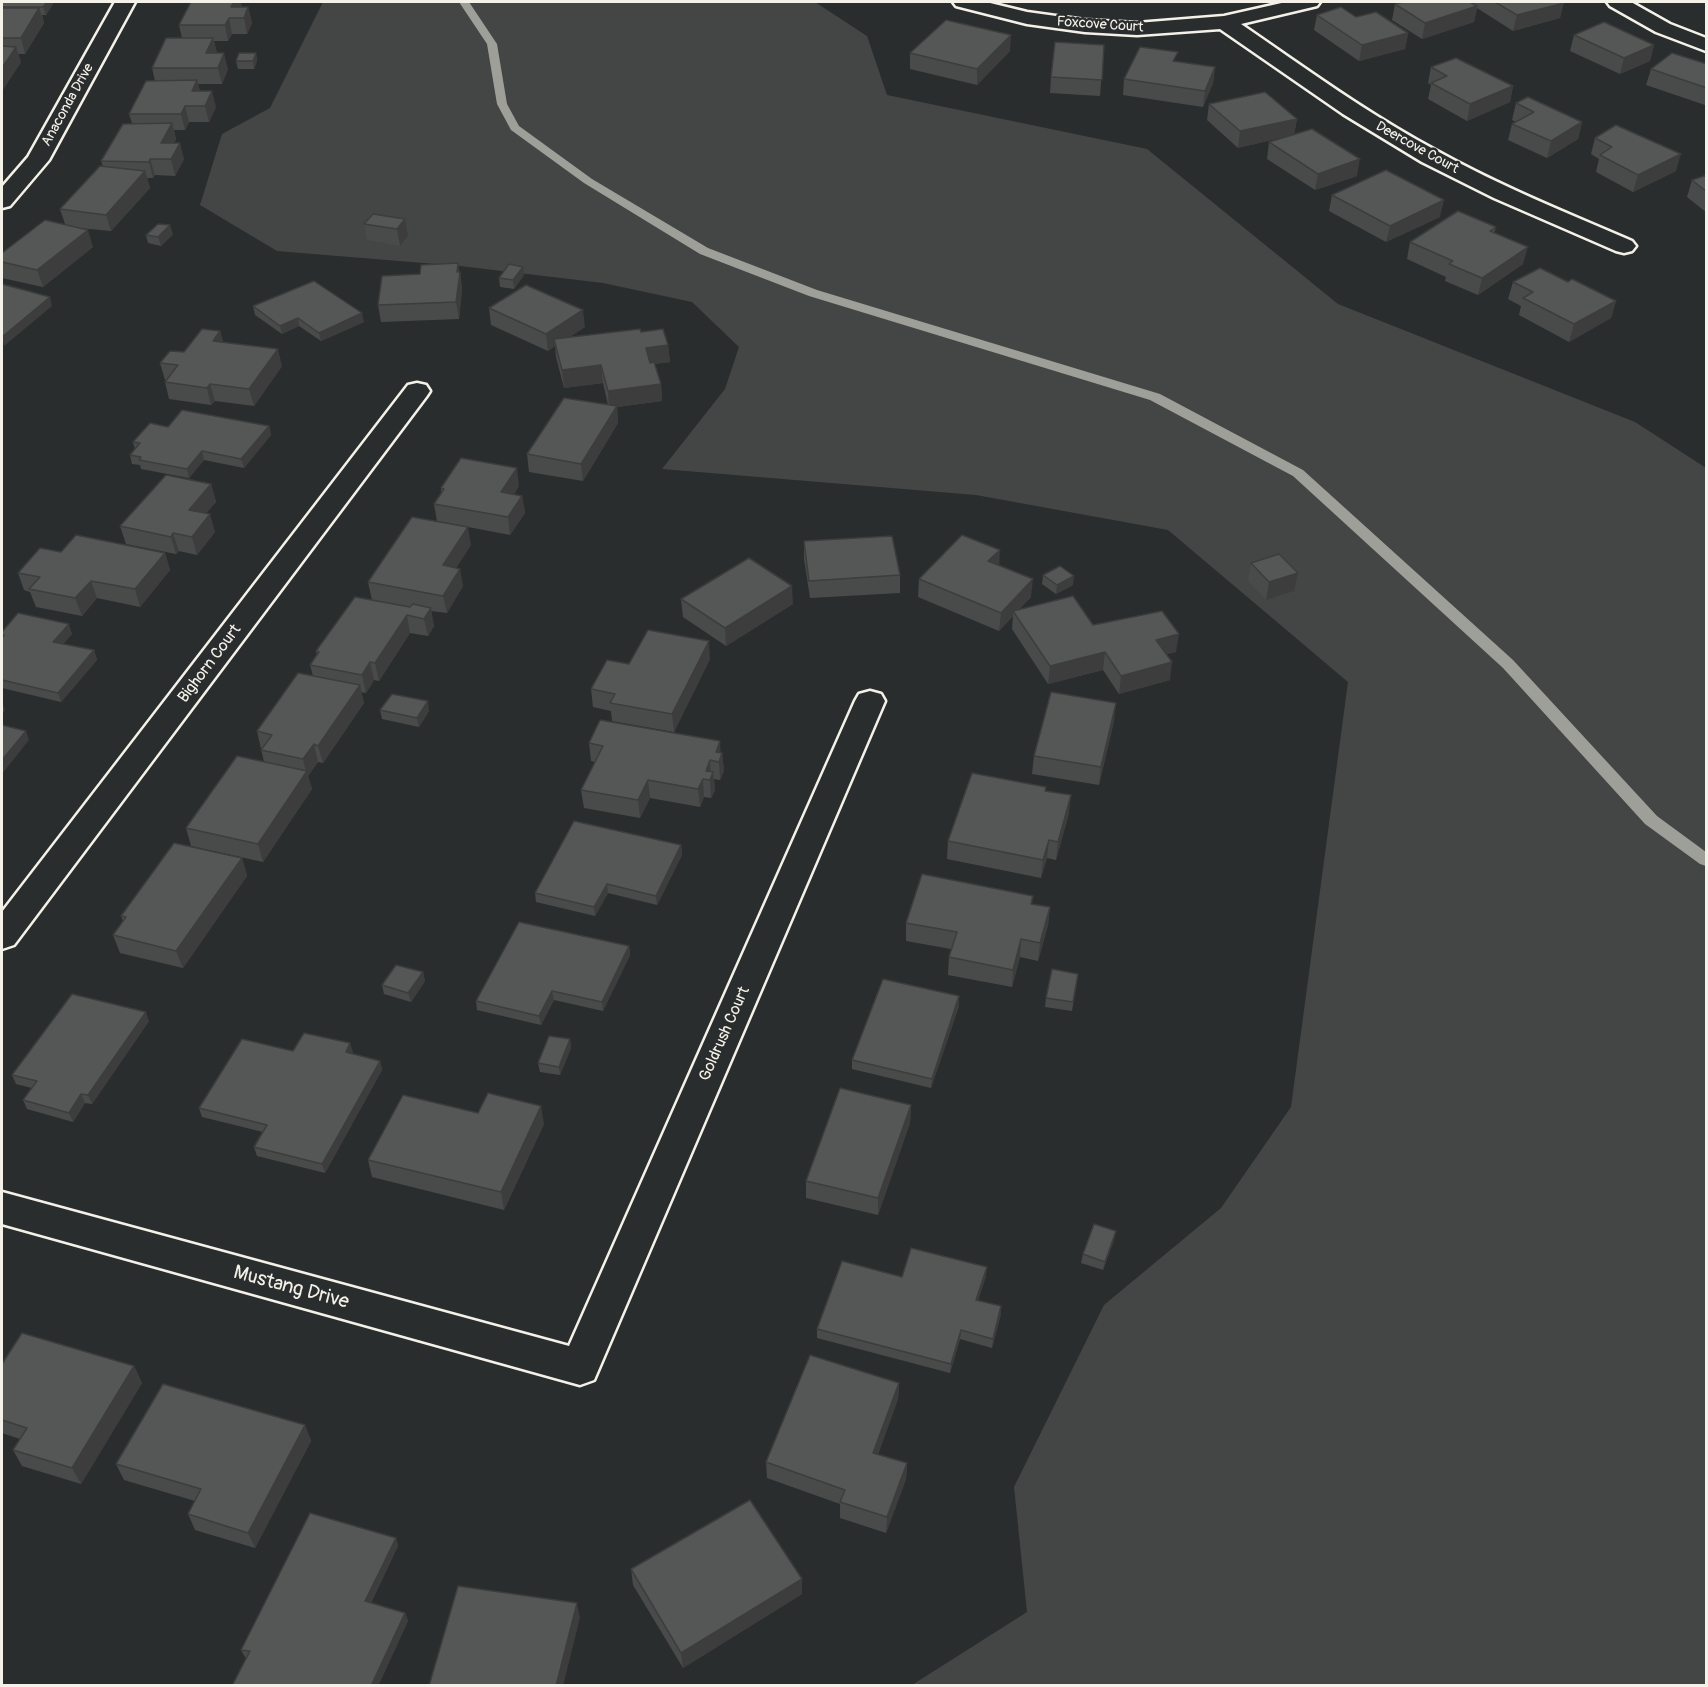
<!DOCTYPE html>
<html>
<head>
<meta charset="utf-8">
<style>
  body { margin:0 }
  #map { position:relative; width:1708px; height:1687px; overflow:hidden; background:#2a2d2e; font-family:Pangolin,sans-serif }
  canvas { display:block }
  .frame { position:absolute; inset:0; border:3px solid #f4f1e8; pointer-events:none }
</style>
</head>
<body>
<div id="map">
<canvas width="1708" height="1687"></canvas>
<div class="frame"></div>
</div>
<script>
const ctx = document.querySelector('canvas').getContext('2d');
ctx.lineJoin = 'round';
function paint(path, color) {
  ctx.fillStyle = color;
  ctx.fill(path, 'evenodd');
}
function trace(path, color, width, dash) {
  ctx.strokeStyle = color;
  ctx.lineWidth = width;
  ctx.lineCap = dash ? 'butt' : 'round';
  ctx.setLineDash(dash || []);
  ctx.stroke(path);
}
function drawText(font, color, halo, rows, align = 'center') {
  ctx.font = font + ' Pangolin,sans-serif';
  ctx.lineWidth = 5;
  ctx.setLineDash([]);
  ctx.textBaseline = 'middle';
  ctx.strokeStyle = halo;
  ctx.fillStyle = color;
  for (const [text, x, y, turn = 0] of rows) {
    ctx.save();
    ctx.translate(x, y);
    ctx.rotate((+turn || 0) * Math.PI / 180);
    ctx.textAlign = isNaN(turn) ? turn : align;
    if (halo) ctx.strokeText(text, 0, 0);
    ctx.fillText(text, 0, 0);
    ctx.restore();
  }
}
paint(new Path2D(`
  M323 2H815L867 36 887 95 1147 149 1338 304 1635 422 1706 468V1685H912L1027 1612 1014 1487 1104 1305 1221 1208 1291 1107 1348 682 1168 530 976 495 662 469 725 389 739 347 692 302 603 283 460 266 277 251 200 205 222 134 270 108Z`), '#444645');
paint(new Path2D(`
  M459 2H469L497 44 507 104 519 126 592 179 708 248 817 290 1160 394 1303 470 1513 660 1657 816 1706 852V866L1700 864 1645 824 1503 668 1293 476 1150 400 809 296 700 254 584 183 511 130 497 104 487 44Z`), '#9f9f9a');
const minor = new Path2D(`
  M115 2H135L49 160 10 206 2 208V187L28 157Z
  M953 2H986L1027 12 1085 20 1137 23 1224 16 1286 2H1320L1317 6 1241 24C1305 68 1368 114 1437 151 1500 186 1567 213 1632 241L1636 246 1632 251 1624 253 1616 251 1494 198 1422 162 1343 114 1220 29 1137 35 1085 32 1027 24 956 6Z
  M1607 2H1631L1670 24 1706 38V51L1656 32 1610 6Z
  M417 383 426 385 430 391 426 397 14 945 2 949V912L408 385Z
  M870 691 881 694 885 701 594 1380 580 1385 2 1224V1192L569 1346 855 701 859 694Z`);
trace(minor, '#f4f1e8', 5);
paint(minor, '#2a2d2e');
paint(new Path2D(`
  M2 2H54L46 15H42L44 23 25 54H18L21 62 2 91Z
  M1404 2H1562L1560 18 1513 31 1477 8 1474 22 1422 39 1392 20 1395 4Z
  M242 7H248L252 23 247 34H232L228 41H214L217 53 228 69 222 84H198L200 91 216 107 209 122H189L185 130H174L176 139 174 143 184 159 175 176 155 175 153 178H147L150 188 111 231 79 228 93 247 43 287 2 278V253L65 224 60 209 103 167 101 161 132 123 129 114 155 81 152 68 182 38 179 25Z
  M1317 15 1356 17 1408 33 1405 49 1359 61 1314 30Z
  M1574 35 1654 45 1650 61 1620 74 1570 51Z
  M1104 45 1100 96 1050 93 1051 77Z
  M1010 51 977 85 910 69V53Z
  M256 53 257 61 254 69H238L236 61Z
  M1177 62 1215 67 1213 83 1203 107 1123 95 1124 79Z
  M1707 64V104L1705 105 1646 85 1651 69Z
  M1431 67 1513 86 1510 102 1467 121 1428 99 1431 85 1428 83Z
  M1516 103 1582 122 1578 139 1547 158 1508 140 1512 124 1516 122 1512 120Z
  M1209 104 1297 119 1294 134 1357 176 1315 190 1267 159 1269 142 1284 137 1238 148 1207 120Z
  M1595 138 1676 171 1633 192 1596 172 1599 159 1591 154Z
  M1707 175V213L1687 197 1692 180Z
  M1332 195 1440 217 1386 242 1329 211Z
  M373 214 408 236 400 246 367 240 364 224Z
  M1496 227 1494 233 1523 264 1478 295 1445 281 1446 277 1407 259 1410 242Z
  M173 234 161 246 148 243 146 235Z
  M523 267 524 275 514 289 500 287 499 278Z
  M460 272 462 289 459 319 381 322 378 305Z
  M1513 282H1568L1616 301 1611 318 1569 342 1519 315 1521 306 1508 299Z
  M253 306 364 322 321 341 299 326 282 334 255 315Z
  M489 308 585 327 568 338 641 332 668 345 670 362 654 364 661 384 662 401 617 407 618 423 583 481 529 472 527 454 608 405 603 383 564 388 556 357 555 346 548 351 491 325Z
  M220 331 223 342 282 366 254 406 215 401 211 405 169 399 165 382 166 380H165L160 363 184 352Z
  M269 426 271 435 244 468 204 460 189 478 141 469 140 465 132 464 130 455 135 449 133 442 168 427Z
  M211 484 216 502 206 513 215 532 197 555 179 551 176 554 126 544 120 526Z
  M519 486 514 494 522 496 525 513 510 535 437 521 434 504 441 493V488Z
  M804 541 900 575V593L810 598 804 559Z
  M471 545 456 568 463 586 447 613 431 611 434 626 428 636 410 633 379 681 374 680 366 693 361 692 364 703 323 763 318 762 308 776 312 789 263 862 191 846 186 828 264 762 257 731 313 676 310 665 317 655 316 651 411 607 372 600 368 582Z
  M61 552 165 553 170 570 140 607 97 598 82 616 36 607 30 592 24 590 18 573Z
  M1251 563 1294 591 1266 600 1248 581Z
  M999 566 1031 597 1019 609 1093 625 1176 652 1166 654 1170 680 1119 694 1103 670 1048 684 1012 629 1013 616 999 631 918 597 919 579Z
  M1043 575 1073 585 1056 594 1042 584Z
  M681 599 793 604 726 646 683 617Z
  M2 632 72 634 63 644 94 650 97 660 61 702 2 688Z
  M710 659 674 732 612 721 611 711 593 707 591 689 629 664Z
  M380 710 429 711 419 727 382 719Z
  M1114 721 1099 785 1032 774 1034 756Z
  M720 741V753H722L724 771 720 780 714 779 715 790 711 798 704 797 700 807 650 798 640 818 584 808 581 790 595 762 591 761 589 743Z
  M1046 791 1069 813 1056 860 1047 858 1041 878 947 859 948 841Z
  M681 845 682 855 657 905 608 893 595 916 536 902 535 893Z
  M242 858 247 876 183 968 120 953 113 935 123 921 121 916Z
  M1032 904 1050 907 1048 925 1038 961 1020 957 1012 987 948 975 949 957 951 949 906 941V923Z
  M629 946 630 955 603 1011 554 1000 541 1025 477 1010 476 1001Z
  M423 972 425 981 411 1002 384 994 382 985Z
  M1078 974 1072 1011 1045 1007 1046 998Z
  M959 1006 931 1088 852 1069V1060Z
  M149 1021 92 1104 85 1103 73 1122 27 1109 23 1100 32 1088 16 1084 12 1075Z
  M570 1039 571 1048 560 1075 540 1072 538 1063Z
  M293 1051 353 1052 352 1054 380 1061 382 1070 325 1173 257 1156 254 1147 263 1132 202 1117 199 1108Z
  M911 1105 910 1123 878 1215 806 1198V1181Z
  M478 1113 544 1124 504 1210 372 1177 368 1160Z
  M1116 1231 1114 1240 1103 1270 1081 1263 1083 1254Z
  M986 1276 978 1300 1001 1314 992 1348 960 1339 950 1373 817 1338V1329L902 1277Z
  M2 1364 134 1366 142 1383 81 1484 22 1466 13 1450 20 1439 2 1433Z
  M899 1383 898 1399 878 1454 907 1463 906 1479 886 1533 840 1518V1504L767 1478 766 1462Z
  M305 1425 311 1441 255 1548 195 1530 188 1514 195 1501 124 1480 116 1464Z
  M396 1538 398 1546 371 1603 405 1613 408 1621 378 1686H232L247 1658 245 1657 241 1650Z
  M631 1569 802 1579V1594L683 1668 633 1585Z`), '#494b4a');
paint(new Path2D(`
  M47 2H54L46 15 43 7Z
  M234 2H241L242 7H231Z
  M1564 3 1560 18 1513 31 1517 15Z
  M1477 6 1474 22 1422 39 1425 23Z
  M248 7 252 23 247 34 244 18Z
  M39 8 44 23 25 54 21 38Z
  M229 18 232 34 228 41 225 25Z
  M1408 33 1405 49 1359 61 1362 45Z
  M1011 35 1010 51 977 85V69Z
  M213 38 217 54 206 53Z
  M1654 45 1650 61 1620 74 1624 58Z
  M16 47 21 62 2 91V68Z
  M224 53 228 69 222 84 218 68Z
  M256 53 257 61 254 69 253 61Z
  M1215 67 1213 83 1203 107 1205 91Z
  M197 80 201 96 196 107 192 91Z
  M1513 86 1510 102 1467 121 1470 104Z
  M212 91 216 107 209 122 205 106Z
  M185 106 189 122 185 130 181 114Z
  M1297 119 1294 135 1238 148 1240 131Z
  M1582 122 1578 139 1547 158 1551 141Z
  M172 123 176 139 165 159 161 143Z
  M180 143 184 159 175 176 171 159Z
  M1681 154 1676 171 1633 192 1638 175Z
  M150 159 155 175 153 178 149 162Z
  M1360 159 1357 176 1315 190 1318 174Z
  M145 171 150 188 111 231 106 215Z
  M1444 200 1440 217 1386 242 1390 226Z
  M405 219 408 236 400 246 397 229Z
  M170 225 173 234 161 246 158 237Z
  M88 230 93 247 43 287 37 270Z
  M1528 247 1523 264 1478 295 1482 278Z
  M458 263 462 289 459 319 456 302Z
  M523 267 524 275 514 289 513 280Z
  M50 297 52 306 4 346 2 337Z
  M1616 301 1611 318 1569 342 1574 324Z
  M583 310 585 327 556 346 554 339 555 346 548 351 546 334Z
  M362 313 364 322 321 341 319 333Z
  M298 318 299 326 282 334 280 326Z
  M220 331 225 348 213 341Z
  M668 345 670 362 647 365 646 348Z
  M278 349 282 366 254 406 249 389Z
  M601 365 603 383 564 388 562 370Z
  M210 384 215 401 211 405 207 388Z
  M661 384 662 401 617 407 618 423 583 481 581 464 609 408 608 391Z
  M269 426 271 435 244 468 241 459Z
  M202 451 204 460 189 478 187 469Z
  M517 468 519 486 504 509 501 492Z
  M211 484 216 502 194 527 189 510Z
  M522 496 525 513 510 535 508 517Z
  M210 514 215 532 197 555 192 537Z
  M468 527 471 545 446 583 443 565Z
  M173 533 179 551 176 554 171 537Z
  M1000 550 999 568 988 561Z
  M165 553 170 570 140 607 135 589Z
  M460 569 463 586 447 613 443 596Z
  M1298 573 1294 591 1266 600 1269 582Z
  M1074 576 1073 585 1056 594 1057 585Z
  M1033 579 1031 597 1015 614 1013 611V616L999 631 1001 613Z
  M91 581 97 598 82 616 75 598Z
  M792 586 793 604 726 646 725 628Z
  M431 608 434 626 428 636 424 619Z
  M407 615 410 633 379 681 375 663Z
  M69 624 72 634 57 651 53 642Z
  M1179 634 1176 652 1153 658 1156 640Z
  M709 641 710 659 674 732 672 714Z
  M94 650 97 660 61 702 58 693Z
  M1105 652 1103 670 1048 684 1050 666Z
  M370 662 374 680 366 693 362 675Z
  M1172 662 1170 680 1119 694 1121 676Z
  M360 685 364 703 323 763 318 746Z
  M2 701 5 710 2 714Z
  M428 701 429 711 419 727 417 718Z
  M1116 703 1114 721 1099 785 1101 767Z
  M26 731 29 740 2 774V760Z
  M720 741 721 758 722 753 724 771 720 780 719 762 716 752Z
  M314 744 318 762 308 776 312 789 263 862 258 844 306 772 303 759Z
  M710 760 711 777 713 772 715 790 711 798 710 780 706 771Z
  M703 779 704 797 700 807 698 789Z
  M648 780 650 798 640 818 638 800Z
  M1071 795 1069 813 1056 860 1058 842Z
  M1049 840 1047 858 1041 878 1043 860Z
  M681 845 682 855 657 905 656 896Z
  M242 858 247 876 183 968 176 951Z
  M607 884 608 893 595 916 594 907Z
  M1050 907 1048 925 1038 961 1040 943Z
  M1021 939 1020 957 1012 987 1013 970Z
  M629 946 630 955 603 1011 602 1002Z
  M423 972 425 981 411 1002 408 993Z
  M552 991 554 1000 541 1025 539 1016Z
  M959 996V1006L931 1088 932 1079Z
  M146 1012 149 1021 92 1104 88 1095Z
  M570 1039 571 1048 560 1075 559 1067Z
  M350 1043 353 1052 349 1061 346 1052Z
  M380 1061 382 1070 325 1173 322 1164Z
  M81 1094 85 1103 73 1122 69 1113Z
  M911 1105 910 1123 878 1215V1198Z
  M541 1106 544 1124 504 1210 501 1192Z
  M1116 1231 1114 1240 1103 1270 1105 1262Z
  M987 1267 986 1276 975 1309 976 1300Z
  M1001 1306V1314L992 1348 993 1339Z
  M961 1330 960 1339 950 1373 951 1364Z
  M134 1366 142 1383 81 1484 72 1468Z
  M899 1383 898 1399 873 1469V1453Z
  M305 1425 311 1441 255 1548 248 1533Z
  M907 1463 906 1479 886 1533 887 1517Z
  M396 1538 398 1546 368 1609 365 1601Z
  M802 1579V1594L683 1668 681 1653Z
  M577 1603 580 1618 563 1686H556Z
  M405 1613 408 1621 378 1686H371Z`), '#3c3d3c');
const building = new Path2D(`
  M2 2H47L43 7H2Z
  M191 2H234L231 7H248L244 18H229L225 25H179Z
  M1404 2H1470L1477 6 1425 23 1395 4Z
  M1495 2H1562L1564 3 1517 15Z
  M1341 7 1356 17 1376 12 1408 33 1362 45 1317 15Z
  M2 8H39L21 38H2Z
  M946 20 1011 35 977 69 910 53Z
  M1604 22 1654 45 1624 58 1574 35Z
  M166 38H213L206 53H224L218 68H152Z
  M1055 42 1104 45 1102 80 1051 77Z
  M2 46 16 47 2 68Z
  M1140 47 1178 52 1173 61 1215 67 1205 91 1124 79Z
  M239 53H256L253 61H236Z
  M1672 53 1707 64V88L1651 69Z
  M1456 58 1513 86 1470 104 1431 83 1447 76 1431 67Z
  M197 80 192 91H212L205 106H185L181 114H129L146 81Z
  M1265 92 1297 119 1240 131 1209 104Z
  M1528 97 1582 122 1551 141 1512 124 1534 112 1516 103Z
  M172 123 161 143H180L171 159H150L149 162 101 161 123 124Z
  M1616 125 1681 154 1638 175 1600 155 1612 147 1595 138Z
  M1312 129 1360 159 1318 174 1269 142Z
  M100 166 145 171 106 215 60 209Z
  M1386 170 1444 200 1390 226 1332 195Z
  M1707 175V192L1692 180Z
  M1458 211 1496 227 1490 231 1528 247 1482 278 1449 264 1453 261 1410 242Z
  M373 214 405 219 397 229 364 224Z
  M45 220 88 230 37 270 2 262V253Z
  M158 224 170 225 158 237 146 235Z
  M458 263 457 272H460L456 302 378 305 382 276 420 274 421 265Z
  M509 264 523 267 513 280 499 278Z
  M1540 268 1568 282 1572 279 1616 301 1574 324 1523 298 1533 292 1513 282Z
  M314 281 362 313 319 333 298 318 280 326 253 306Z
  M2 284 50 297 2 337Z
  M526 285 583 310 546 334 489 308Z
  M202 329 220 331 213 341 278 349 249 389 210 384 207 388 165 382 178 365 160 363 170 351 184 352Z
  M640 329 641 332 663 329 668 345 646 348 650 363 654 362 661 384 608 391 601 365 562 370 554 339Z
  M564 398 617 406 581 464 527 454Z
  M182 410 269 426 241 459 202 451 187 469 139 460 141 457 130 455 140 443 133 442 150 423 168 427Z
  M461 458 517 468 501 492 522 496 508 517 434 504 444 489 441 488Z
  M166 475 211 484 189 510 210 514 192 537 173 533 171 537 120 526Z
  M412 517 468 527 443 565 460 569 443 596 368 582Z
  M76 535 165 553 135 589 91 581 75 598 29 589 40 577 18 573 40 548 61 552Z
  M962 535 1000 550 988 561 1033 579 1001 613 919 579Z
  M892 536 900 575 809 581 804 541Z
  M1279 554 1298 573 1269 582 1251 563Z
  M749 558 792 586 725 628 681 599Z
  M1060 566 1074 576 1057 585 1043 575Z
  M1073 596 1093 625 1162 611 1179 634 1156 640 1172 662 1121 676 1105 652 1050 666 1013 611Z
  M355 597 410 607 413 604 431 608 424 619 407 615 375 663 370 662 362 675 310 665 319 652 316 651Z
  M18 613 69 624 53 642 94 650 58 693 2 680V638L4 635H2V632Z
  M648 630 709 641 672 714 610 703 615 694 591 689 607 660 629 664Z
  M298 673 360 685 318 746 314 744 303 759 261 750 272 735 257 731Z
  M1051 692 1116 703 1101 767 1034 756Z
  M392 694 428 701 417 718 380 710Z
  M600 720 720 741 716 752 722 753 719 762 710 760 706 771 713 772 710 780 703 779 698 789 648 780 638 800 581 790 603 746 589 743Z
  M2 725 26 731 2 760Z
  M237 756 307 771 258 844 186 828Z
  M972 773 1046 787 1045 791 1071 795 1058 842 1049 840 1043 860 948 841Z
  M574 821 681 845 656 896 607 884 594 907 535 893Z
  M174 843 242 858 176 951 113 935 126 917 121 916Z
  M922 874 1033 896 1031 904 1050 907 1040 943 1021 939 1013 970 949 957 957 932 906 923Z
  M519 922 629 946 602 1002 552 991 539 1016 476 1001Z
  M396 965 423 972 408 993 382 985Z
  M1052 969 1078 974 1073 1002 1046 998Z
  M883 979 959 996 932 1079 852 1060Z
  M72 994 146 1012 88 1095 81 1094 69 1113 23 1100 37 1081 12 1075Z
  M304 1033 350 1043 346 1052 380 1061 322 1164 254 1147 267 1125 199 1108 242 1039 293 1051Z
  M549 1036 570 1039 559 1067 538 1063Z
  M840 1088 911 1105 878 1198 806 1181Z
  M488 1093 541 1106 501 1192 368 1160 403 1095 478 1113Z
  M1094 1224 1116 1231 1105 1262 1083 1254Z
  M911 1248 987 1267 976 1300 1001 1306 993 1339 961 1330 951 1364 817 1329 842 1261 902 1277Z
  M22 1333 134 1366 72 1468 13 1450 27 1428 2 1420V1364Z
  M810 1355 899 1383 873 1453 907 1463 887 1517 840 1502 845 1490 766 1462Z
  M163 1384 305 1425 248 1533 188 1514 201 1489 116 1464Z
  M750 1500 802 1579 681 1653 631 1569Z
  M310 1513 396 1538 365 1601 405 1613 371 1686H232L250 1651 241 1650Z
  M458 1586 577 1603 556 1686H429Z`);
paint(building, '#555756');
trace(building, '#3c3d3c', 1.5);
drawText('14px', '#f4f1e8', '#2a2d2e', [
  ["Foxcove Court",1100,25,4],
  ["Anaconda Drive",68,105,-61],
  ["Deercove Court",1417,148,29]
]);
drawText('16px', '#f4f1e8', '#2a2d2e', [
  ["Bighorn Court",210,664,-53],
  ["Goldrush Court",725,1034,-66]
]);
drawText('20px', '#f4f1e8', '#2a2d2e', [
  ["Mustang Drive",291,1288,15]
]);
</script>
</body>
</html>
